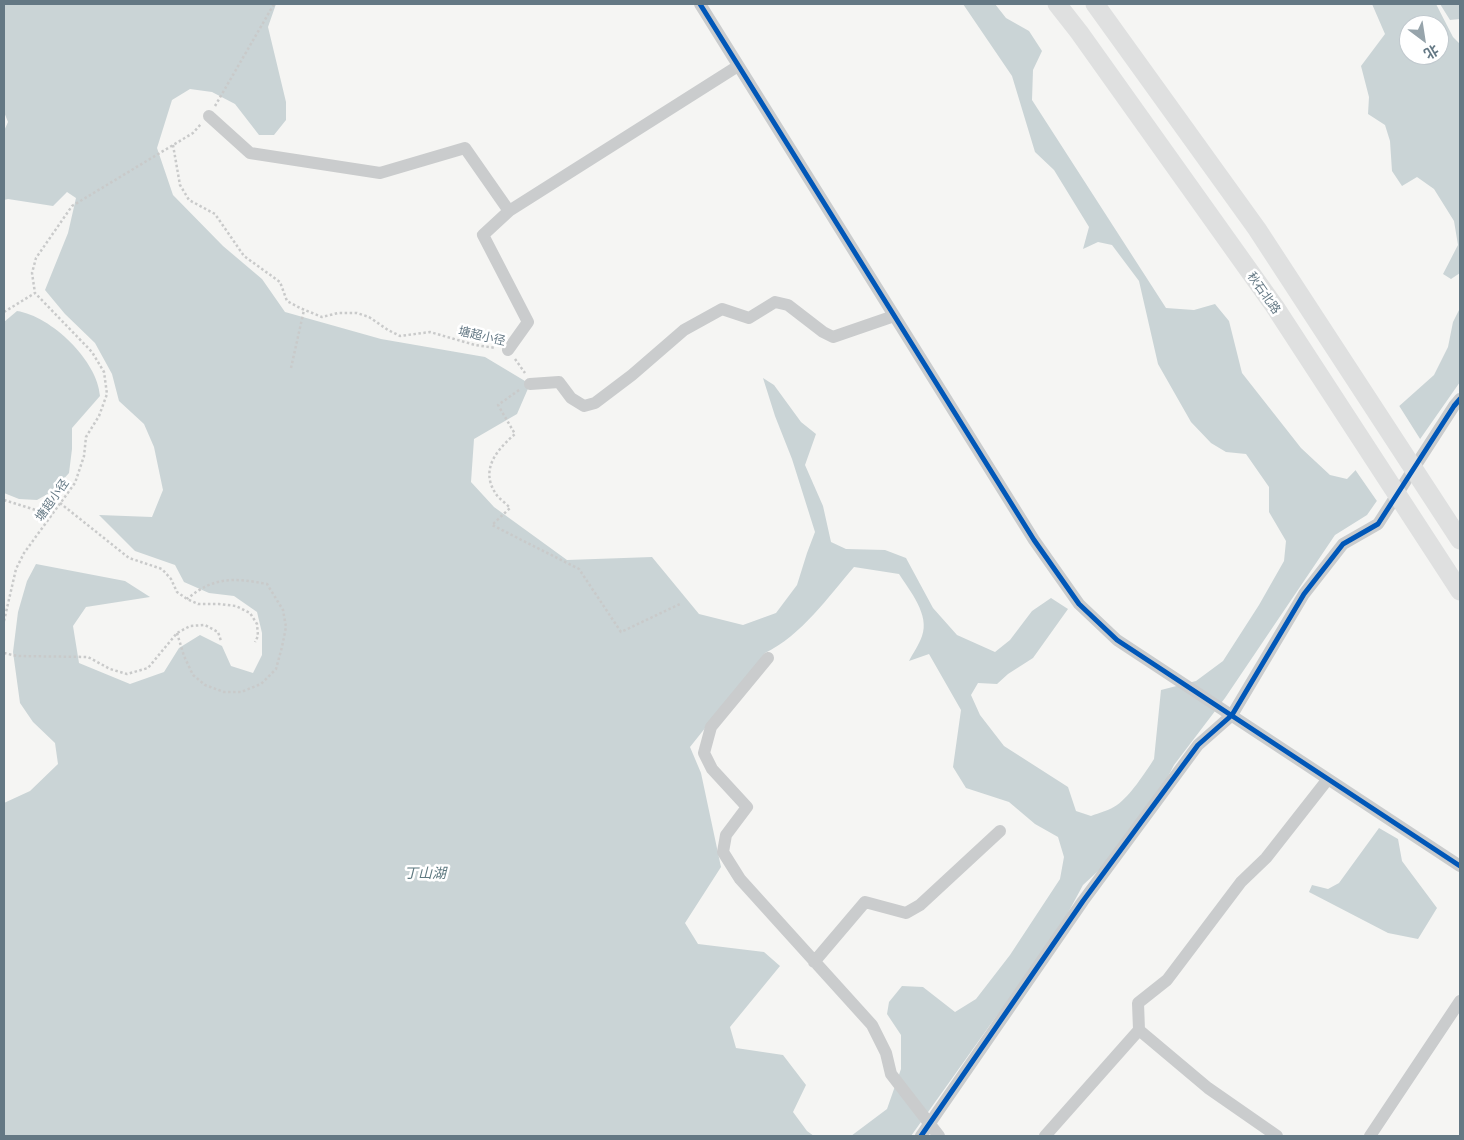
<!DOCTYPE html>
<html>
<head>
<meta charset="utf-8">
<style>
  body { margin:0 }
  #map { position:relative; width:1464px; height:1140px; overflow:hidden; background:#f5f5f3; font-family:Barlow,"Noto Sans SC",sans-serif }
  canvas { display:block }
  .frame { position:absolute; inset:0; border:5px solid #647884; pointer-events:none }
  .north { position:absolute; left:1399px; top:15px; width:50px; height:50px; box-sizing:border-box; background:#fff; border:1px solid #c1c9ce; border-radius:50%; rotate:149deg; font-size:14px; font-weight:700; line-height:20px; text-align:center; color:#647884 }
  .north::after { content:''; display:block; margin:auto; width:18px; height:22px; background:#97a4ab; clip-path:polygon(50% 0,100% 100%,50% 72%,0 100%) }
</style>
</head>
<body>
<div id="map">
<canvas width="1464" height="1140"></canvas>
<div class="frame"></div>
<div class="north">北</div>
</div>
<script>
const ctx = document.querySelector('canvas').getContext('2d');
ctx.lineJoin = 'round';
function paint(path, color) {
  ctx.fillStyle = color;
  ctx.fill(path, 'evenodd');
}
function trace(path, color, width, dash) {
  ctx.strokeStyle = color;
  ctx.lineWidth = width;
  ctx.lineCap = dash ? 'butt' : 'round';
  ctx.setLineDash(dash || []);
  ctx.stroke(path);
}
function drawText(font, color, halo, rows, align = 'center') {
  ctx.font = font + ' Barlow,"Noto Sans SC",sans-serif';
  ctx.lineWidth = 5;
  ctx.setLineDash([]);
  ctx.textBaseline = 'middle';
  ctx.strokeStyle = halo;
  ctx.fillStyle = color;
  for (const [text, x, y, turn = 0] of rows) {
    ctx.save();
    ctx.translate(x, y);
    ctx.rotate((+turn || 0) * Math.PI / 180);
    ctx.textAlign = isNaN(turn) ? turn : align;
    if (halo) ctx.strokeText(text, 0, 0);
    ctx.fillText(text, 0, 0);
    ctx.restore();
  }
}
paint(new Path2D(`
  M4 4H276L268 27 286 102V120L274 135H259L235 104 212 92 190 89 172 100 157 148 173 195 223 246 262 279 285 312 381 339 485 357 530 384 517 414 474 439 471 482 494 507 567 560 652 557 699 614 743 625 776 613 797 585 807 553 815 532 792 459 775 416 763 378 774 385 801 422 816 434 805 465 823 506 831 542 846 549 885 550 906 558 933 608 957 635 995 652 1010 640 1032 611 1051 598 1068 609 1033 658 1008 674 997 684 978 683 971 695 980 715 1004 746 1068 787 1076 811 1091 816C1099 813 1110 810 1117 805 1130 796 1145 773 1154 759L1161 690 1196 681 1223 661 1259 605 1284 561 1286 541 1269 512V487L1246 454 1226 452 1211 443 1191 422 1158 364 1139 281 1112 245 1098 242 1083 249 1089 227 1054 170 1035 152 1012 76 963 4H995L1006 18 1029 31 1042 51 1033 70 1032 100 1166 308 1194 310 1215 304 1229 321 1242 373 1301 448 1330 475 1347 479 1381 444 1397 408 1434 375 1448 347 1453 322 1460 308V382L1367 515 1335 535 1225 698 1174 765 1137 835 1083 885 1055 937 990 1025 911 1136H851L887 1109 901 1069V1035L887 1014 889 1002 902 986 923 987 955 1012 976 999 1010 955 1060 879 1064 857 1058 837 1035 824 1009 802 966 788 953 767 961 710 929 654 909 661C913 653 919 645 922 636 930 615 910 591 899 574L854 567C829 596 801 636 765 653L690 747 701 773 721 867 685 923 698 944 764 952 780 966 730 1027 736 1048 783 1055 806 1085 793 1112 807 1131 814 1136H4V803L30 791 58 764 55 743 33 722 20 703 13 652 18 612 27 581 36 564 125 581 150 597 86 607 73 626 79 663 130 684 164 672 179 648 200 635 222 646 231 666 253 673 262 655V633L257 612 234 596 209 593 184 582 175 565 135 551 99 515 152 517 163 490 154 447 144 424 119 401 112 374 95 343 65 314 45 290 68 233 76 198 67 192 53 206 8 199 4 200V131L8 122 4 112Z
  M1372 4H1436L1453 37 1460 44V273L1451 279 1443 274 1458 245 1454 221 1434 189 1417 177 1402 186 1392 171 1390 141 1385 125 1368 114 1369 97 1361 66 1385 34ZM1409 25H1439V55H1409Z
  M1440 4H1460V19L1450 20Z
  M17 311C51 316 98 361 100 396L72 428V449L69 473 53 491 37 500 19 499 4 493V322Z
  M1379 828 1398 839 1402 861 1437 908 1418 939 1388 933 1309 892 1312 885 1328 889 1339 883Z`), '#cad4d6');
paint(new Path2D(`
  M1398 404 1422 442 1379 504 1354 468 1379 442 1395 407Z`), '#f5f5f3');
trace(new Path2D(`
  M215 106 274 4
  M173 145 180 185 189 200 215 214 244 256 280 282 287 301 300 308 322 317 338 313H357L369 317 388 330 400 336 430 332 475 345 496 348
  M4 312 35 293 32 273 36 258 72 206 193 133 201 124
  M515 359 525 373
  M291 368 304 310
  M519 390 498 405 515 434C498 449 479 469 496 494 499 499 506 503 510 508L492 525 579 569 621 632 682 603
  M4 500 52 515
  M60 503 129 558 162 569 171 579 177 592 187 599 198 604H219L236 606 250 613 257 624 258 636 255 642
  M4 621 16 569 24 553 75 483 84 456 86 437 99 416 107 394 104 372 92 352 35 293
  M177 633 184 656 193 675 205 685 224 692H241L261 684 276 669 282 647 286 627 283 610 267 584C235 578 214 576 187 599
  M4 653 17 656 88 657 110 669 127 674 148 668 177 633 190 626 205 625 218 632 221 641`), '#c9caca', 2.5, [2.5, 2.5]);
trace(new Path2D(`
  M700 4 1034 540 1079 604 1117 640 1460 866
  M209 116 250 153 380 173 465 148 509 211 738 66
  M508 350 528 322 483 235 509 211
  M530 384 559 382 571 398 584 406 595 403 632 375 684 330 722 309 749 318 775 302 788 305 823 332 833 337 894 316
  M768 658 711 727 704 753 712 769 747 807 726 835 723 852 740 879 872 1025 886 1053 891 1074 939 1136
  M814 962 865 902 906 913 920 905 1000 831
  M1139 1030 1208 1088 1277 1136
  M921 1136 1083 901 1198 745 1232 715 1304 594 1343 544 1378 524 1454 406 1460 399
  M1045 1136 1139 1030 1138 1003 1167 980 1241 882 1266 858 1328 779
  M1370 1136 1460 1001`), '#cacccd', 12);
trace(new Path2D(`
  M1057 4 1079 32 1275 307 1460 591
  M1095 4 1257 229 1460 540`), '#dfe0e0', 19);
trace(new Path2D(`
  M700 4 1034 540 1079 604 1117 640 1460 866
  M921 1136 1083 901 1198 745 1232 715 1304 594 1343 544 1378 524 1454 406 1460 399`), '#0057b8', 5);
drawText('12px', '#647884', '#fff', [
  ["秋石北路",1264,293,55],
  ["塘超小径",482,336,13],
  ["塘超小径",52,500,-55]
]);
drawText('italic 14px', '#5f7a81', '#fff', [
  ["丁山湖",425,873]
]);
</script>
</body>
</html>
